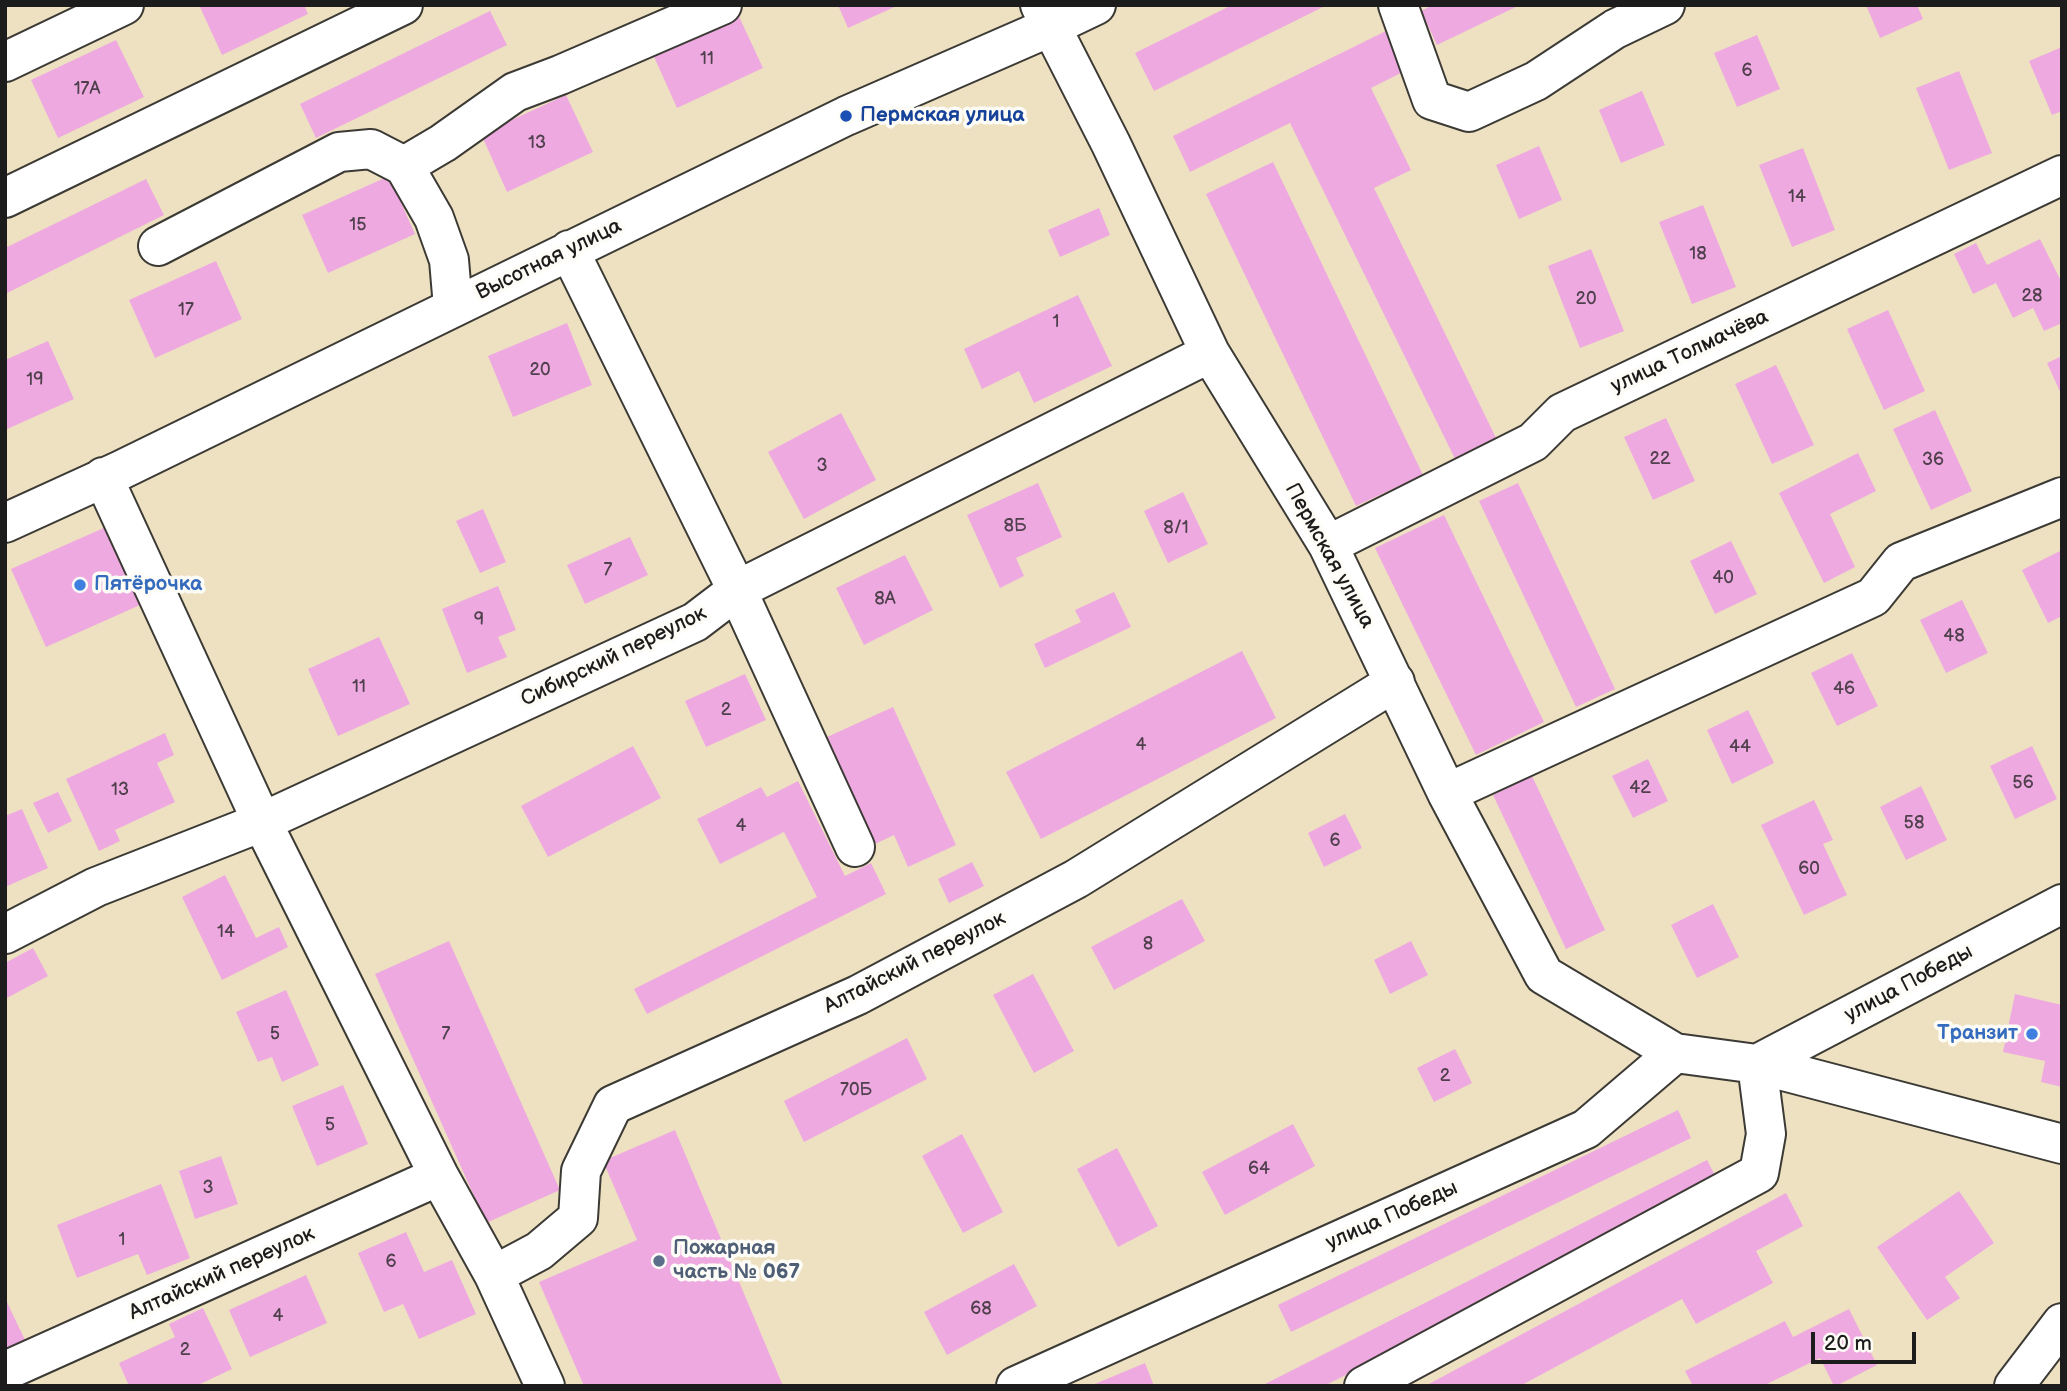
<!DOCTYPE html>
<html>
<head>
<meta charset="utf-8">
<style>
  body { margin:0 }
  #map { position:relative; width:2067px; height:1391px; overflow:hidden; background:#eee1c1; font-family:"Balsamiq Sans",sans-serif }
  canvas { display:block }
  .frame { position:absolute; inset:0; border:7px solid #1c1c1c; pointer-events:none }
  .scale { position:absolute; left:1811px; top:1332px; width:105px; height:32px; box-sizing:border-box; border:4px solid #1c1c1c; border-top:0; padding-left:9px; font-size:21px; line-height:24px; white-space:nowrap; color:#1c1c1c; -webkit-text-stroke:5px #fdfcf7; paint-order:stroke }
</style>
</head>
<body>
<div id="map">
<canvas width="2067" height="1391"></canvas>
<div class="frame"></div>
<div class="scale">20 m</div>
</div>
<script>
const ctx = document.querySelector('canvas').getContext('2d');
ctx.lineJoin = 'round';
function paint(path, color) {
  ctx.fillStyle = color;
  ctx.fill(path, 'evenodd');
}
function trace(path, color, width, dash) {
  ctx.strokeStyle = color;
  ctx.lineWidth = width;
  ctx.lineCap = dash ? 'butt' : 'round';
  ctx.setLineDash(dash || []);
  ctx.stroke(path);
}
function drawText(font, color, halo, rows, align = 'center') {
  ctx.font = font + ' "Balsamiq Sans",sans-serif';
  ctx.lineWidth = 7;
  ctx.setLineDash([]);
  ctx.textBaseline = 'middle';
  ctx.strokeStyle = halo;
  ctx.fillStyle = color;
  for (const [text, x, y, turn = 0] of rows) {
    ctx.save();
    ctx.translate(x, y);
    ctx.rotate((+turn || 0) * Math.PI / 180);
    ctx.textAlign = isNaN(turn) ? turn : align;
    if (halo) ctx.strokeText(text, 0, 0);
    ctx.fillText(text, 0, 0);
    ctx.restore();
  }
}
paint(new Path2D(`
  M199 5H304L308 14 222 55Z
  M838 5H899L848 28Z
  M1232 5H1327L1154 91 1135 53Z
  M1433 5H1520L1437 45 1421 11Z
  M1866 5H1917L1923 19 1880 38Z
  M736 10 763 68 677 108 651 50Z
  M490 11 507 45 316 138 300 104Z
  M1392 28 1411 68 1371 88 1411 170 1374 188 1500 446 1459 467 1290 123 1190 172 1173 136Z
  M1757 35 1780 89 1737 107 1714 53Z
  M116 40 144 97 58 138 31 80Z
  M2062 47V111L2052 115 2029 61Z
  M1959 71 1992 153 1949 170 1916 88Z
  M1642 91 1665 145 1621 163 1599 110Z
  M566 95 593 152 507 192 481 134Z
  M1539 146 1562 200 1519 219 1496 165Z
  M1803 148 1835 230 1792 247 1759 165Z
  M1273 162 1423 475 1356 506 1206 194Z
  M389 176 415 234 328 273 302 215Z
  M146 179 164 215 5 294V248Z
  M1703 205 1736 287 1692 304 1659 222Z
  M1099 208 1110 235 1060 257 1048 230Z
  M2040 239 2062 283V323L2044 331 2033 308 2013 318 1996 283 1973 294 1954 254 1976 243 1987 265Z
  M1591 249 1624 331 1580 348 1548 266Z
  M216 261 242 319 155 358 129 300Z
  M1078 295 1112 366 1034 403 1019 371 982 389 964 349Z
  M1888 310 1925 391 1884 410 1847 329Z
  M567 323 592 385 513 417 488 356Z
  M48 341 74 399 5 430V360Z
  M2062 356V396L2047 363Z
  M1776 365 1814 445 1772 464 1735 384Z
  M1935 410 1972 491 1931 510 1893 429Z
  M841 413 876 480 804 519 768 452Z
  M1666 418 1695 481 1653 500 1624 437Z
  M1858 453 1876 491 1830 514 1855 567 1824 583 1779 493Z
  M1038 483 1062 537 1016 558 1024 576 1000 588 967 515Z
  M1518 483 1615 689 1576 707 1479 501Z
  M1183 492 1208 544 1168 563 1144 511Z
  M483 509 506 562 480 573 456 521Z
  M1444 515 1544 722 1476 755 1375 548Z
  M115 523 149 601 46 647 11 569Z
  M630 537 648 575 585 604 567 565Z
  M1731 541 1757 594 1715 614 1690 561Z
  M2062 550V616L2048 623 2022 570Z
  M905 555 933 610 864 645 836 588Z
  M498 586 516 630 498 637 507 657 467 673 442 609Z
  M1114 592 1131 627 1045 668 1034 644 1081 622 1075 610Z
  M1962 600 1988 653 1946 673 1920 620Z
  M379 637 410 704 338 736 308 669Z
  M1242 651 1276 718 1041 839 1006 772Z
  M1852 653 1878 706 1837 726 1811 673Z
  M745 674 766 720 706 747 685 701Z
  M893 707 956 845 908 867 894 835 875 844 827 737Z
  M1748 710 1774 763 1732 784 1707 730Z
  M165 733 174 755 157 763 175 802 115 830 120 841 99 851 66 779Z
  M633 746 661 798 548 857 521 806Z
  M2032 746 2057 799 2015 819 1990 766Z
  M1648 759 1668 801 1633 818 1612 776Z
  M1532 776 1605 930 1566 949 1493 795Z
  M798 781 845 876 871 863 886 894 647 1014 634 989 817 897 784 832 720 864 697 819 761 787 767 797Z
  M1921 786 1947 840 1906 860 1880 807Z
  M58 792 72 821 48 833 33 803Z
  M1814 800 1833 840 1823 844 1847 895 1804 915 1761 825Z
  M22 809 48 868 5 887V816Z
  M1345 814 1362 848 1324 867 1308 833Z
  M972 862 984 886 949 903 938 879Z
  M225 875 256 938 279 927 288 947 222 980 182 897Z
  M1182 899 1205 941 1114 990 1091 947Z
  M1713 904 1739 957 1697 978 1671 925Z
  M449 941 560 1190 486 1223 375 974Z
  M1411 941 1428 975 1390 994 1374 960Z
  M33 948 48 976 5 999V963Z
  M1033 974 1074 1051 1034 1073 993 995Z
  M286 990 319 1065 282 1082 272 1057 258 1062 236 1012Z
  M2015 994 2062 1005V1087L2041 1082 2045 1061 2003 1052Z
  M907 1038 927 1079 804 1142 784 1101Z
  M1455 1049 1472 1083 1434 1102 1417 1068Z
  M343 1085 368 1144 317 1166 292 1106Z
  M1678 1110 1691 1138 1291 1332 1278 1305Z
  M1293 1124 1315 1166 1225 1215 1202 1172Z
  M675 1130 783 1386H584L539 1282 637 1240 603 1161Z
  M962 1134 1003 1212 963 1233 922 1156Z
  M1117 1148 1158 1226 1118 1247 1077 1169Z
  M221 1156 238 1204 195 1219 179 1171Z
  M1707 1160 1720 1185 1324 1386H1261Z
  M161 1184 190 1258 147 1275 138 1254 77 1278 57 1225Z
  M1959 1191 1994 1243 1945 1277 1960 1298 1927 1320 1877 1247Z
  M1786 1193 1803 1226 1756 1251 1773 1283 1696 1324 1682 1299 1520 1386H1425Z
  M406 1232 424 1272 452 1260 476 1314 419 1339 403 1304 384 1312 358 1253Z
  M1014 1264 1037 1306 947 1355 924 1312Z
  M306 1275 327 1323 250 1357 229 1310Z
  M5 1298 25 1340 5 1349Z
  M203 1308 232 1369 196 1386H129L119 1363 175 1337 169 1324Z
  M1849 1309 1877 1365 1836 1386H1834L1820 1358 1763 1386H1693L1685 1371 1785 1321 1793 1337Z
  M1145 1363 1154 1386H1090Z`), '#eeaae0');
const minor = new Path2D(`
  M1040 5 1111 144 1210 353 1328 545 1447 793 1544 975 1675 1053
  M1398 5 1432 100 1469 112 1536 81 1615 29 1665 5
  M5 62 124 5
  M404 166 443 143 515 92 560 75 722 5
  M5 198 403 5
  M158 246 339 152 371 149 404 166 434 218 449 260 453 307
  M569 250 737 590 855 847
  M103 477 262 822 439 1176 494 1275 545 1386
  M5 523 119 471 846 116 1050 27 1096 5
  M1328 545 1533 442 1562 413 2062 175
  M1447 793 1873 597 1901 562 2062 497
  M5 934 96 887 262 822 695 622 737 590 1210 353
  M494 1275 539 1251 578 1218 581 1171 613 1105 858 995 1076 879 1395 682
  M5 1371 439 1176
  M1016 1386 1586 1129 1675 1053 1757 1064 2062 1144
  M1364 1386 1759 1173 1766 1134 1757 1064 2062 904
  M2014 1386 2062 1323`);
trace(minor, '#3c3a35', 42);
trace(minor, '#fff', 38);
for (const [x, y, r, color] of [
  [846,116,7,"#1a4fb4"],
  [80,585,7,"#3f7fe0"],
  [2032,1034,7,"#3f7fe0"],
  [659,1261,7,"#5c6f8a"]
]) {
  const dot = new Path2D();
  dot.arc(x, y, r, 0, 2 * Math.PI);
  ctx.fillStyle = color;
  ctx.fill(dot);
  trace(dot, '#fdfcf7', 2.5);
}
drawText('18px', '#50404d', null, [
  ["11",707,59],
  ["6",1747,71],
  ["17А",87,89],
  ["13",537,143],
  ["14",1797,197],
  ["15",358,225],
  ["18",1698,254],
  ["28",2032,296],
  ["20",1586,299],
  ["17",186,310],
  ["1",1056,322],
  ["20",540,370],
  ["19",35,380],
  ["22",1660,459],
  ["36",1933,460],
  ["3",822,466],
  ["8Б",1015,526],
  ["8/1",1176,528],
  ["7",608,570],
  ["40",1723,578],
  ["8А",885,599],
  ["9",479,620],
  ["48",1954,636],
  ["11",359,687],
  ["46",1844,689],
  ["2",726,710],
  ["4",1141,745],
  ["44",1740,747],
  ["56",2023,783],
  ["42",1640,788],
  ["13",120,790],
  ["58",1914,823],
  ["4",741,826],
  ["6",1335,841],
  ["60",1809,869],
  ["14",226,932],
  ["8",1148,944],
  ["5",275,1034],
  ["7",446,1034],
  ["2",1445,1076],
  ["70Б",856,1090],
  ["5",330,1125],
  ["64",1259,1169],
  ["3",208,1188],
  ["1",122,1240],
  ["6",391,1262],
  ["68",981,1309],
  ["4",278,1316],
  ["2",185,1350]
]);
drawText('bold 21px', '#164399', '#fdfcf7', [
  ["Пермская улица",860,116]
], 'left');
drawText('21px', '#1c1c1c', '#fdfcf7', [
  ["Высотная улица",549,260,-26],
  ["улица Толмачёва",1690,352,-25],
  ["Пермская улица",1329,556,61],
  ["Сибирский переулок",614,657,-26],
  ["Алтайский переулок",915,963,-27],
  ["улица Победы",1909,984,-28],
  ["улица Победы",1392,1216,-24],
  ["Алтайский переулок",222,1274,-24]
]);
drawText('bold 21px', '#366cbe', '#fdfcf7', [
  ["Пятёрочка",94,585],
  ["Транзит",2018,1034,"right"]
], 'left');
drawText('bold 21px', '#4e5e75', '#fdfcf7', [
  ["Пожарная",673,1249],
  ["часть № 067",673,1273]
], 'left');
</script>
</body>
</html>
